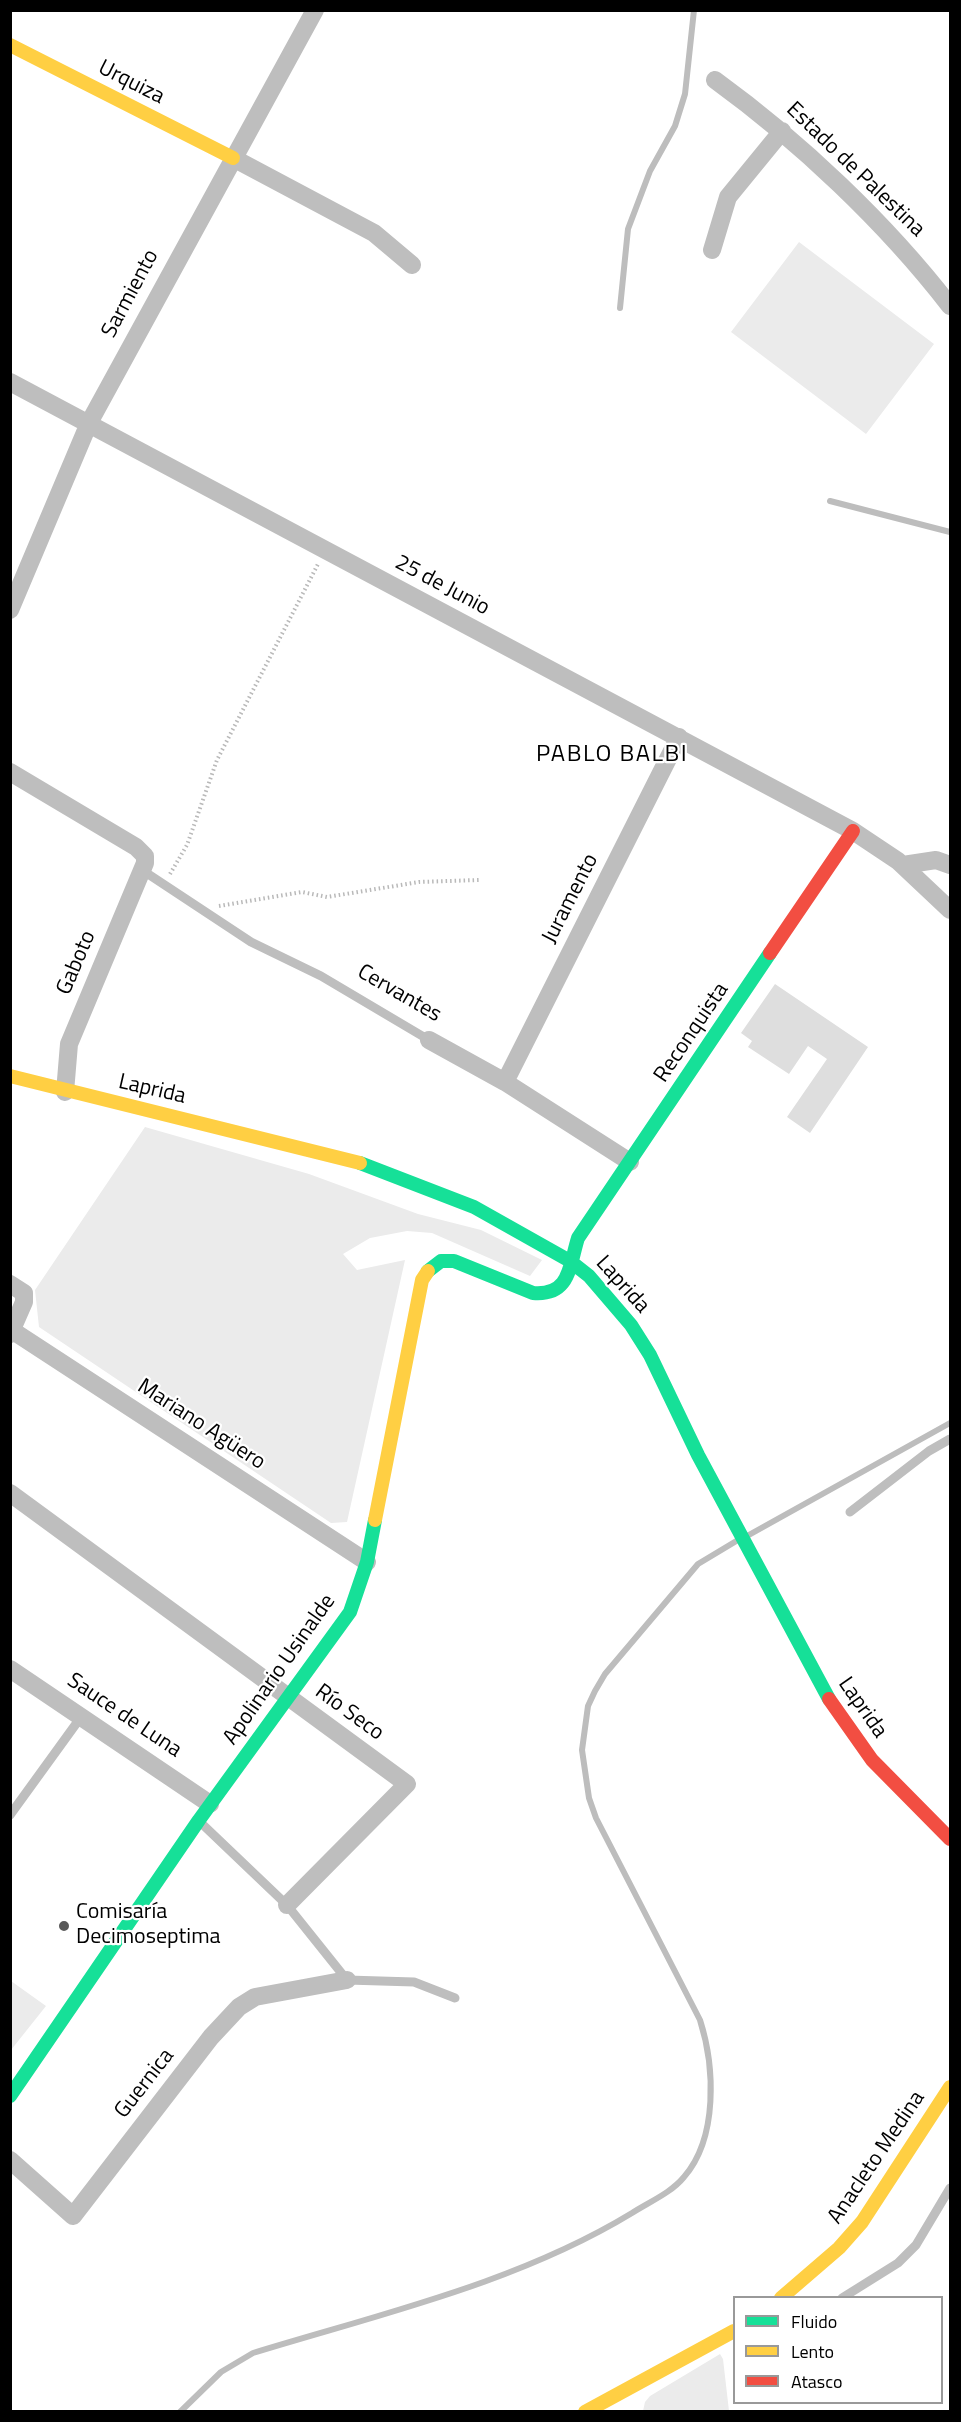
<!DOCTYPE html>
<html>
<head>
<meta charset="utf-8">
<style>
  body { margin:0 }
  #map { position:relative; width:961px; height:2422px; overflow:hidden; background:#fff; font-family:"Titillium Web",sans-serif }
  canvas { display:block }
  .frame { position:absolute; inset:0; border:12px solid #000; pointer-events:none }
  .legend { position:absolute; left:733px; top:2296px; width:210px; height:108px; box-sizing:border-box; background:#fff; border:2px solid #999; margin:0; padding:8px 10px; list-style:none; font-size:18px; color:#000 }
  .legend li { display:flex; align-items:center; gap:12px; height:30px }
  .legend b { width:30px; border:2px solid #999 }
</style>
</head>
<body>
<div id="map">
<canvas width="961" height="2422"></canvas>
<div class="frame"></div>
<ul class="legend">
<li><b style="height:8px;background:#16e098"></b>Fluido</li>
<li><b style="height:8px;background:#ffcf43"></b>Lento</li>
<li><b style="height:8px;background:#f24e42"></b>Atasco</li>
</ul>
</div>
<script>
const ctx = document.querySelector('canvas').getContext('2d');
ctx.lineJoin = 'round';
function paint(path, color) {
  ctx.fillStyle = color;
  ctx.fill(path, 'evenodd');
}
function trace(path, color, width, dash) {
  ctx.strokeStyle = color;
  ctx.lineWidth = width;
  ctx.lineCap = dash ? 'butt' : 'round';
  ctx.setLineDash(dash || []);
  ctx.stroke(path);
}
function drawText(font, color, halo, rows, align = 'center') {
  ctx.font = font + ' "Titillium Web",sans-serif';
  ctx.lineWidth = 4.5;
  ctx.setLineDash([]);
  ctx.textBaseline = 'middle';
  ctx.strokeStyle = halo;
  ctx.fillStyle = color;
  for (const [text, x, y, turn = 0] of rows) {
    ctx.save();
    ctx.translate(x, y);
    ctx.rotate((+turn || 0) * Math.PI / 180);
    ctx.textAlign = isNaN(turn) ? turn : align;
    if (halo) ctx.strokeText(text, 0, 0);
    ctx.fillText(text, 0, 0);
    ctx.restore();
  }
}
paint(new Path2D(`
  M799 242 934 344 866 434 731 332Z
  M145 1127 309 1174 418 1214 481 1230 542 1260 530 1276 432 1233 407 1231 370 1238 343 1254 357 1270 405 1260 347 1522 331 1523 39 1327 35 1290Z
  M11 1981 46 2006 11 2050Z
  M720 2354 723 2359 729 2411H643L645 2402 650 2396Z`), '#ebebeb');
trace(new Path2D(`
  M620 308 628 229 650 171 675 126 685 94 694 10
  M830 501 950 532
  M747 1536 950 1423
  M180 2412 221 2372 253 2353C380 2314 517 2283 632 2213 649 2202 671 2193 684 2177 718 2138 715 2067 700 2020L596 1818 589 1798 582 1750 588 1706 595 1691 605 1674 698 1564 738 1540`), '#bdbdbd', 6);
paint(new Path2D(`
  M775 984 868 1047 810 1133 787 1117 827 1059 808 1046 789 1074 748 1047 752 1041 741 1033Z`), '#dedede');
trace(new Path2D(`
  M170 874 187 845 217 760 318 564
  M219 906 302 892 327 897 419 882 479 880`), '#b9b9b9', 4, [1.5, 3]);
trace(new Path2D(`
  M142 870 251 942 321 976 429 1040
  M850 1512 929 1451 950 1439
  M10 1815 81 1717
  M200 1822 287 1905 347 1980 414 1982 455 1998
  M842 2298 898 2263 916 2245 950 2188`), '#bebebe', 9);
trace(new Path2D(`
  M715 80C799 141 886 223 950 306
  M233 158 374 233 412 265
  M712 250 728 197 782 131
  M10 382 853 831 898 861 950 910
  M10 610 89 423 315 10
  M10 772 136 847 145 856V863L69 1044 65 1092
  M903 865 936 860 950 865
  M429 1040 505 1082 630 1162
  M505 1082 679 737
  M10 1284 24 1293V1302L10 1334
  M13 1331 367 1562
  M10 1493 407 1784 287 1905
  M10 1669 210 1804
  M10 2160 73 2216 211 2037 239 2007 255 1997 347 1980`), '#bebebe', 18);
trace(new Path2D(`
  M360 1163 474 1207 570 1261 589 1276 631 1325 650 1355 698 1455 829 1699
  M428 1271 441 1261H454L533 1293C570 1296 569 1267 578 1238L770 953
  M10 2096 199 1820 350 1612 367 1562 375 1520`), '#16e098', 14);
trace(new Path2D(`
  M10 45 233 158
  M10 1076 360 1163
  M375 1520 422 1280 428 1271
  M781 2298 839 2248 862 2222 950 2087
  M585 2412 734 2331`), '#ffcf43', 14);
trace(new Path2D(`
  M770 953 853 831
  M829 1699 872 1760 950 1839`), '#f24e42', 14);
for (const [x, y, r, color] of [
  [64,1926,6,"#595959"]
]) {
  const dot = new Path2D();
  dot.arc(x, y, r, 0, 2 * Math.PI);
  ctx.fillStyle = color;
  ctx.fill(dot);
  trace(dot, '#fff', 2);
}
drawText('22px', '#000', '#fff', [
  ["Urquiza",131,83,27],
  ["Estado de Palestina",855,170,44],
  ["Sarmiento",131,294,-62],
  ["25 de Junio",442,586,28],
  ["Juramento",571,899,-63],
  ["Gaboto",77,963,-67],
  ["Cervantes",399,994,30],
  ["Reconquista",692,1033,-56],
  ["Laprida",152,1090,13],
  ["Laprida",622,1285,48],
  ["Mariano Agüero",201,1425,33],
  ["Apolinario Usinalde",280,1670,-55],
  ["Laprida",862,1708,55],
  ["Río Seco",349,1713,36],
  ["Sauce de Luna",124,1716,34],
  ["Guernica",145,2084,-52],
  ["Anacleto Medina",877,2158,-56]
]);
drawText('22px', '#000', '#fff', [
  ["Comisaría",76,1913],
  ["Decimoseptima",76,1938]
], 'left');
ctx.letterSpacing = '1.5px';
drawText('24px', '#000', '#fff', [
  ["PABLO BALBI",612,755]
]);
ctx.letterSpacing = '0px';
</script>
</body>
</html>
